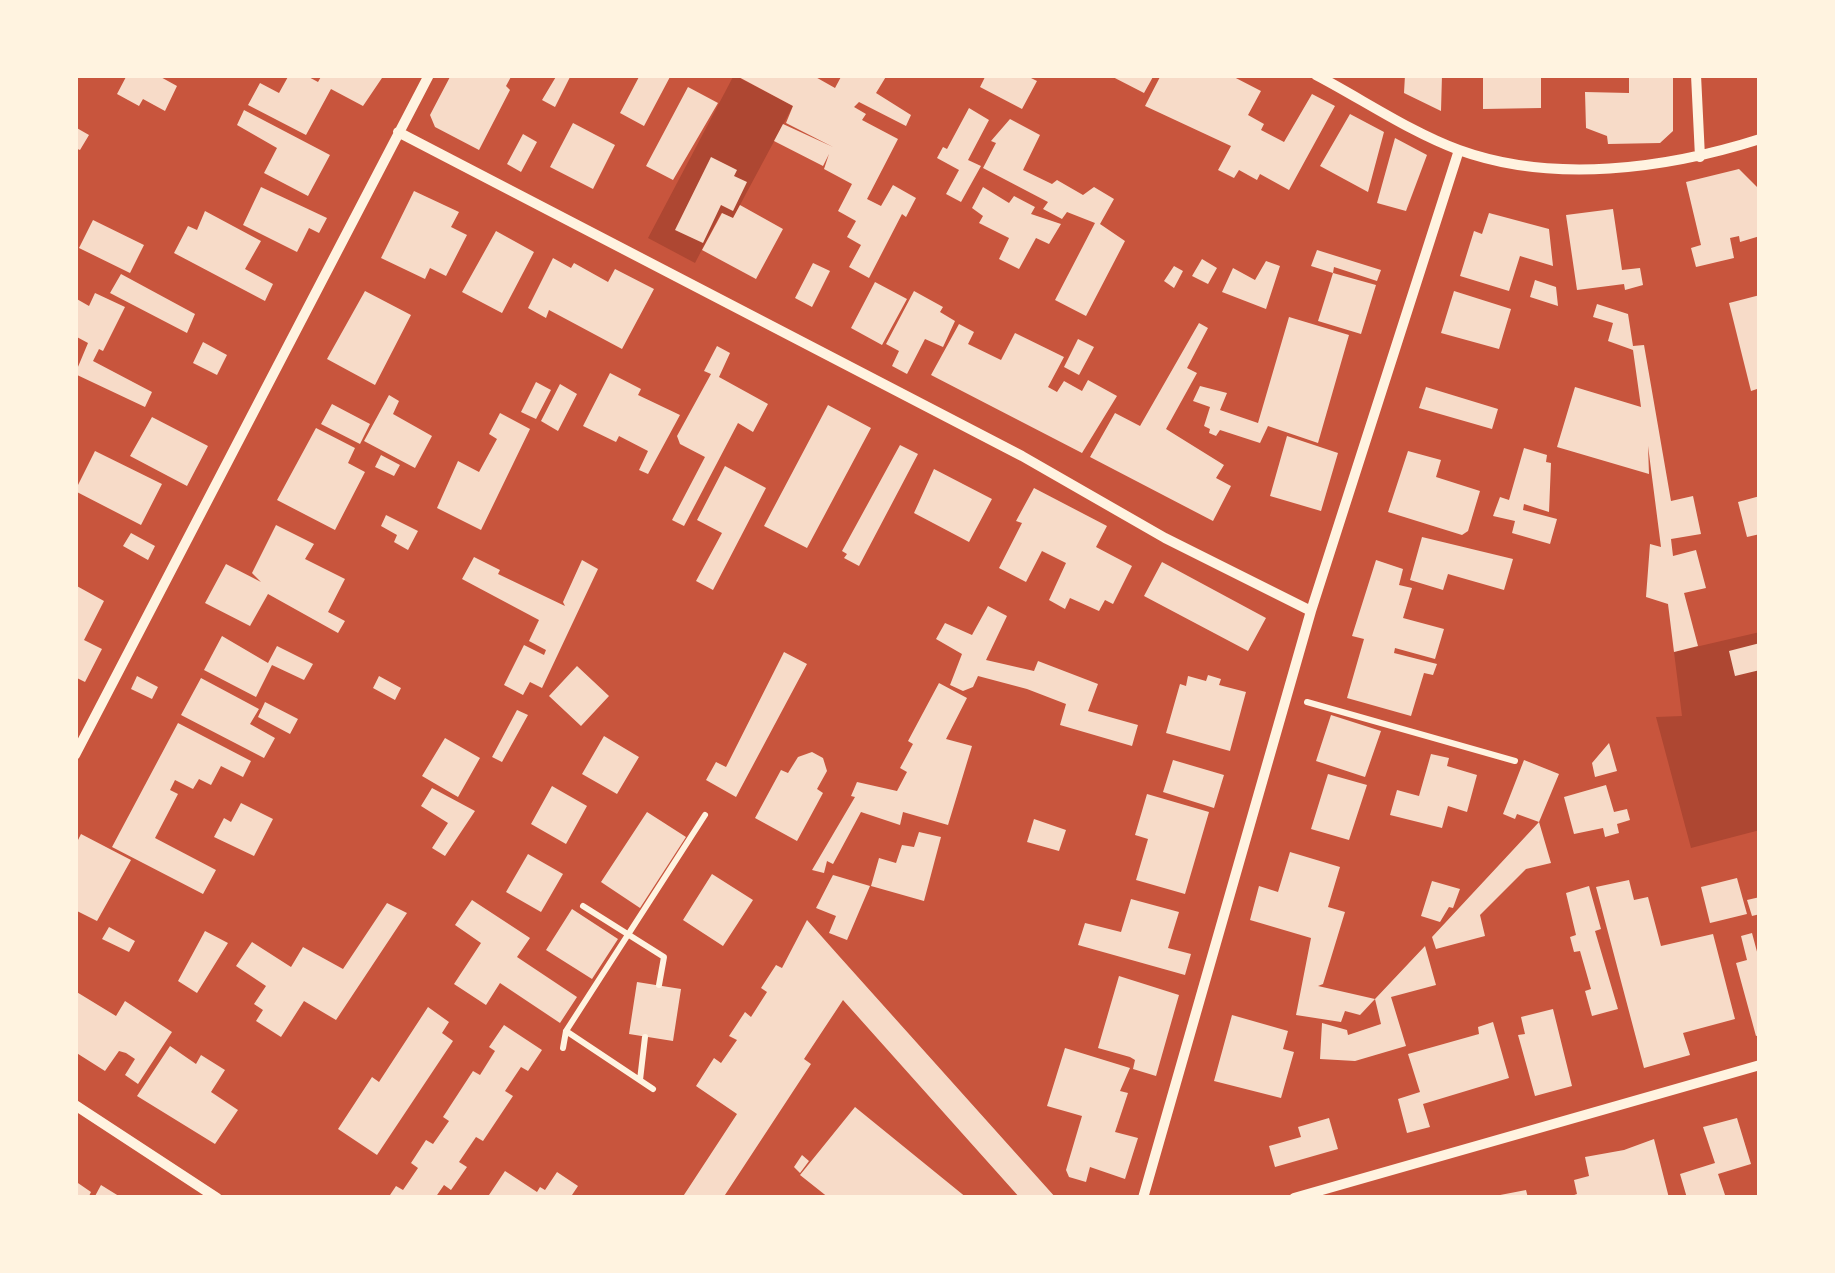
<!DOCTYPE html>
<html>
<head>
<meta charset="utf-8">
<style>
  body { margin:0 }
  #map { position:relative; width:1835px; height:1273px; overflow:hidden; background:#c8553d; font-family:Raleway,sans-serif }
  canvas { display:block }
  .frame { position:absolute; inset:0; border:78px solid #fff3e0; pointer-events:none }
</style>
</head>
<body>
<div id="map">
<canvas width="1835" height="1273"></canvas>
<div class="frame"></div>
</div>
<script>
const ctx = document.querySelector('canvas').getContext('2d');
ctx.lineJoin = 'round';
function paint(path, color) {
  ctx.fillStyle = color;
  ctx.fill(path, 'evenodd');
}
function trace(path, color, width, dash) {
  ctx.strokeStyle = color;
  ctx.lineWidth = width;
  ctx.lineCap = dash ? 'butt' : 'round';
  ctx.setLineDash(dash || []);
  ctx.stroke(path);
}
paint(new Path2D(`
  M734 75 793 106 733 218 721 213 695 263 648 238Z
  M1760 632V830L1691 848 1656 717 1682 716 1674 652Z`), '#ae4732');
paint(new Path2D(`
  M127 75H157L177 86 165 111 143 99 139 106 117 94Z
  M289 75H305L318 82 322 75H384L363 106 331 89 306 135 248 105 260 83 279 93Z
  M451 75H512L506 86 510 90 479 150 435 127 430 115Z
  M557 75 570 77 555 107 542 100Z
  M640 75H671L644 126 620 113Z
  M735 75H812L835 88 842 75H887L876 93 911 115 906 126 859 102 854 107 866 114 862 120 898 139 867 199 881 206 893 185 916 198 906 217 902 214 869 278 849 267 861 245 847 237 856 221 838 211 852 184 824 169 829 154 823 166 774 141 783 124 833 147 786 123 793 106Z
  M986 75H1025L1037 81 1022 109 980 87Z
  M1109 75H1154L1144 93Z
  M1161 75H1230L1261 91 1248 115 1264 124 1261 130 1284 142 1312 94 1335 106 1289 190 1260 174 1257 180 1239 170 1234 178 1218 170 1231 146 1145 106Z
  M1405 75H1442L1441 111 1404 93Z
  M1483 75H1541V108L1483 109Z
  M1673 75V131L1660 143 1608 144 1607 136 1586 128 1585 92 1629 93V77Z
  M688 87 718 103 673 180 646 166Z
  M969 108 989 120 968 160 981 166 961 202 946 194 959 170 937 158 943 147 947 149Z
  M244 110 330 155 308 196 264 173 277 148 237 125Z
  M1350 114 1384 132 1368 192 1320 166Z
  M1010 119 1040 135 1023 170 1052 184 1057 180 1083 195 1094 187 1114 199 1100 224 1125 241 1086 316 1055 300 1095 223 1067 212 1062 219 1043 209 1048 202 983 168 996 143 991 141Z
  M573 123 615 145 593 189 550 167Z
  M75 127 89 135 80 150 75 148Z
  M523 134 537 142 521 172 507 164Z
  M1395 138 1427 155 1406 211 1377 203Z
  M711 157 737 170 734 176 747 182 733 211 721 205 703 243 675 230Z
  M1739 169 1760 190V236L1740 242 1739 236 1730 238 1734 258 1696 267 1691 248 1701 245 1686 182Z
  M261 187 327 218 319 233 309 228 297 252 243 225Z
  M983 187 1009 203 1014 196 1035 207 1031 214 1061 224 1049 244 1036 238 1019 269 999 259 1009 238 979 223 983 216 972 208Z
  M414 191 459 212 451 227 467 235 446 276 430 268 425 279 381 258Z
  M740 205 783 229 756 279 702 250 722 213 733 218Z
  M1613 209 1622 270 1640 268 1643 285 1625 290 1624 284 1577 290 1566 215Z
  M205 211 261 241 245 269 273 284 265 301 174 253 188 226 197 230Z
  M1489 213 1549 229 1553 266 1520 256 1509 291 1460 276 1474 231 1482 234Z
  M93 220 144 245 130 273 79 248Z
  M496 231 534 252 502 313 462 292Z
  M1317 250 1381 270 1377 281 1334 267 1333 273 1311 266Z
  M553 258 571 268 574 263 608 282 615 269 654 289 622 349 549 310 546 318 528 308Z
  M1202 259 1217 268 1208 284 1192 276Z
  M1266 261 1280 266 1266 309 1222 292 1233 268 1255 280Z
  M813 263 830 271 812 307 795 298Z
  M1174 266 1183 271 1174 288 1164 281Z
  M1333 273 1376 285 1361 334 1318 321Z
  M121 274 195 314 187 333 110 293Z
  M1535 280 1556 287 1558 306 1530 297Z
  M875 282 907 299 882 345 851 328Z
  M365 291 411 315 375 385 327 359Z
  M914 291 943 307 940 312 955 321 943 347 925 339 907 374 892 366 899 351 886 344Z
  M1454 291 1511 309 1499 349 1441 333Z
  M95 293 125 307 103 351 99 349 93 361 152 392 145 407 75 374 88 343 75 336V298L89 306Z
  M1760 295V388L1751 391 1729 303Z
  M1597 304 1628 314 1633 346 1644 345 1671 501 1693 496 1701 534 1671 539 1673 556 1696 550 1706 588 1684 593 1698 646 1674 652 1668 604 1646 597 1650 544 1661 547 1648 446 1649 474 1557 447 1575 387 1641 407 1633 350 1608 341 1613 323 1593 317Z
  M1289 317 1349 335 1318 443 1268 426 1260 443 1220 430 1216 436 1209 433 1210 429 1204 426 1210 407 1193 401 1200 386 1227 393 1220 410 1258 423Z
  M1199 323 1208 328 1187 368 1197 373 1166 429 1224 465 1216 478 1231 486 1213 521 1090 457 1115 413 1140 426Z
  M959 324 974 332 968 344 1001 360 1015 333 1064 357 1048 387 1057 392 1064 381 1082 391 1088 380 1117 396 1082 453 931 375Z
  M1078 339 1094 347 1079 375 1064 367Z
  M203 342 227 355 217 375 193 363Z
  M717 346 730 353 719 377 768 404 753 432 738 423 684 526 672 520 705 457 680 444 677 436 711 374 704 371Z
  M610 373 641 389 638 395 680 415 648 474 639 470 648 451 619 436 616 442 583 426Z
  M536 382 551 390 536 419 521 412Z
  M560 384 577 394 558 431 541 421Z
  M1426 387 1498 409 1492 429 1419 408Z
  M389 395 399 401 393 414 432 436 415 468 364 441Z
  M332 404 370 424 360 444 321 424Z
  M828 405 871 428 807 548 764 526Z
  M500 413 530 429 481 530 437 508 458 461 479 472 497 439 489 434Z
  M152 417 208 446 187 486 130 456Z
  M316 428 355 448 348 463 365 472 335 530 277 500Z
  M1287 436 1338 453 1321 511 1270 496Z
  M900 445 918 454 859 566 844 558 847 554 842 551Z
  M1524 448 1547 455 1546 462 1551 463 1549 512 1524 504 1523 510 1557 519 1550 544 1512 533 1515 521 1493 516 1500 497 1509 500Z
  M95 451 162 484 141 525 75 491Z
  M1408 451 1441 460 1436 477 1480 491 1468 531 1462 535 1388 512Z
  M381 455 400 465 394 476 375 467Z
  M725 466 766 488 713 590 696 581 722 533 697 520Z
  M934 469 992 499 969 542 914 513Z
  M1034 488 1107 526 1096 547 1132 566 1113 604 1105 600 1099 611 1070 598 1065 609 1049 600 1066 563 1042 551 1026 582 999 568 1022 523 1016 521Z
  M1760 496V534L1747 537 1738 502Z
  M386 515 418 531 408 550 394 542 397 535 381 526Z
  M276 525 314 544 305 559 345 579 328 612 345 621 338 633 268 594 250 626 205 603 226 564 261 582 252 573Z
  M131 533 155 546 148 560 123 546Z
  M1422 537 1513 559 1504 590 1448 574 1443 590 1410 580Z
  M474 557 500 570 498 574 565 606 563 602 582 560 598 569 542 688 530 682 523 695 504 685 524 645 544 655 546 650 529 641 539 620 462 579Z
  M1376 560 1403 569 1399 585 1412 588 1403 618 1444 629 1435 659 1395 648 1394 653 1437 664 1433 675 1424 673 1411 716 1347 698 1364 639 1352 636Z
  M1162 562 1266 618 1248 651 1144 596Z
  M75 585 104 601 84 640 102 649 85 682 75 677Z
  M988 606 1007 616 986 660 1034 671 1038 661 1098 684 1088 711 1138 725 1132 746 1060 725 1066 704 1027 689 978 676 973 687 963 691 950 685 962 654 936 639 945 623 972 635Z
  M222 636 268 663 277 646 313 664 304 680 272 665 256 697 204 670Z
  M1760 643V670L1735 676 1729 651Z
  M784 652 807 664 736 797 706 780 716 762 726 767Z
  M577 666 609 696 581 726 549 696Z
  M1208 675 1221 679 1219 685 1246 692 1230 751 1166 733 1180 684 1186 686 1188 676 1206 681Z
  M137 676 158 687 152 699 131 689Z
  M379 676 401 688 395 700 373 688Z
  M201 678 259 709 250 724 275 738 264 758 181 715Z
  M939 683 967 698 946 739 972 746 948 825 903 812 900 825 861 812 833 864 827 861 824 873 812 870 855 797 851 796 857 782 897 791 907 772 900 768 913 744 908 741Z
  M265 702 298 719 290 734 258 717Z
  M517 710 528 715 502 762 492 757Z
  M1331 715 1381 731 1365 777 1316 761Z
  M178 723 251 761 243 777 221 766 211 785 199 779 193 789 175 780 170 790 178 794 155 838 216 870 203 894 112 847Z
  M604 736 639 757 617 794 582 774Z
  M445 738 480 758 458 797 422 776Z
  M1609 743 1617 771 1595 777 1592 763Z
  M812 752 823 758 827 771 817 789 823 793 797 841 755 818 781 770 788 773 798 757Z
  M1431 754 1449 758 1447 766 1477 775 1467 812 1448 806 1442 828 1390 815 1397 790 1419 796Z
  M1173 760 1224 775 1214 808 1163 792Z
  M1524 760 1559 774 1539 822 1517 814 1515 819 1503 814Z
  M1328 774 1367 785 1349 840 1311 829Z
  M1606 785 1614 812 1627 809 1630 820 1617 824 1619 833 1605 837 1603 828 1574 834 1564 797Z
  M552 786 587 806 566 844 531 824Z
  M432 788 475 811 445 856 432 848 448 823 421 806Z
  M1147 794 1209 812 1185 894 1136 880 1148 839 1135 835Z
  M241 803 273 819 254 856 214 837 224 818 231 822Z
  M647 812 686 837 640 908 601 882Z
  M1034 819 1066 830 1059 851 1027 842Z
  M1539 822 1551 863 1526 869 1480 915 1485 936 1436 949 1432 937Z
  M919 832 941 837 924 901 871 886 879 858 896 863 902 845 914 847Z
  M81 834 131 860 97 921 75 910V846Z
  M1290 852 1340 867 1328 907 1345 912 1323 984 1318 986 1375 999 1360 1015 1345 1011 1341 1022 1296 1015 1311 938 1250 920 1259 886 1278 892Z
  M528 854 563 874 541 912 506 892Z
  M712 874 753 900 723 946 683 920Z
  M833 875 870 886 847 940 829 933 836 916 816 908Z
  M1737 878 1747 914 1710 923 1701 887Z
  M1629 880 1634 900 1648 897 1661 946 1713 934 1735 1019 1683 1033 1690 1055 1644 1068 1596 887Z
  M1432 881 1460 889 1453 908 1449 907 1440 922 1421 916Z
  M1589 886 1601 929 1595 931 1618 1009 1592 1016 1585 991 1591 989 1580 951 1574 952 1570 937 1576 935 1566 893Z
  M1760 897V914L1752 916 1747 900Z
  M1131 899 1179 912 1168 948 1191 954 1185 975 1078 945 1085 923 1121 932Z
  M472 900 530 938 517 957 577 997 560 1023 500 983 486 1005 454 984 481 943 455 925Z
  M387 903 407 913 336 1020 304 1001 281 1037 256 1021 263 1010 254 1004 266 986 236 966 252 942 291 967 303 947 343 969Z
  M572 909 618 939 592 979 546 950Z
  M807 920 839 956 1056 1198H1020L843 1000 804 1059 811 1064 723 1198H682L737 1114 696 1086 714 1058 721 1063 737 1040 729 1036 745 1012 751 1017 767 992 761 988 776 965 782 968Z
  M109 927 135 941 129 952 102 939Z
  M205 931 228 943 197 993 178 981Z
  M1752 933 1760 963V1035L1756 1036 1736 963 1747 960 1741 936Z
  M1425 946 1436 985 1391 997 1406 1046 1355 1061 1320 1059 1322 1023 1347 1030 1348 1035 1381 1024 1375 999Z
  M1119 976 1179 995 1156 1076 1133 1069 1135 1060 1130 1057 1098 1048Z
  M637 982 681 989 673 1041 629 1034Z
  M75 991 116 1016 125 1001 172 1032 138 1084 125 1075 135 1059 126 1053 119 1051 105 1071 75 1052Z
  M428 1007 449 1022 442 1033 453 1041 377 1155 338 1129 372 1077 379 1082Z
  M1553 1009 1572 1086 1535 1096 1518 1035 1525 1034 1521 1017Z
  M1232 1015 1288 1031 1283 1049 1294 1052 1281 1098 1214 1081Z
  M1493 1022 1509 1078 1423 1104 1430 1127 1407 1133 1398 1099 1420 1092 1408 1054 1479 1034 1478 1027Z
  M504 1025 542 1050 528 1071 521 1067 505 1091 513 1096 483 1141 476 1137 459 1162 467 1167 451 1190 444 1185 435 1198H388L396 1186 403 1190 418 1168 411 1163 426 1140 433 1144 449 1121 443 1117 473 1071 480 1075 495 1051 489 1047Z
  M170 1046 196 1064 201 1055 225 1070 211 1092 238 1110 215 1144 137 1096Z
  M1065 1048 1130 1068 1120 1091 1128 1093 1115 1132 1138 1138 1125 1179 1090 1167 1086 1182 1069 1177 1066 1170 1082 1116 1047 1106Z
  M855 1107 967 1198H829L800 1175Z
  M1329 1118 1338 1149 1275 1167 1269 1146 1301 1137 1298 1127Z
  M1737 1118 1751 1164 1718 1174 1726 1198H1687L1680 1174 1715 1163 1703 1127Z
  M1654 1139 1669 1198H1566L1577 1194 1574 1180 1589 1176 1585 1157 1624 1150Z
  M802 1155 809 1161 800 1173 794 1167Z
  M505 1171 537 1192 540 1187 545 1190 557 1172 578 1186 570 1198H487Z
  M75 1181 91 1192 88 1198H75Z
  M101 1185 122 1198H94Z
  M1526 1190 1528 1198H1496L1495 1196Z`), '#f7dbc8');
trace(new Path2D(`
  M1307 702 1515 761
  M583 906 664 957 659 985
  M566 1031 653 1089
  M563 1048 566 1031 705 815
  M640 1080 645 1037`), '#fff3e0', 6);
trace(new Path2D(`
  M1316 75C1362 99 1410 132 1459 150 1553 184 1666 169 1760 139
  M1696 75 1700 157
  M398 132 1022 456 1165 538 1311 611
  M75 755 429 75
  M75 1105 217 1198
  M1143 1198 1311 611 1459 150
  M1294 1198 1760 1065`), '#fff3e0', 10);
</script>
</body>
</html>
